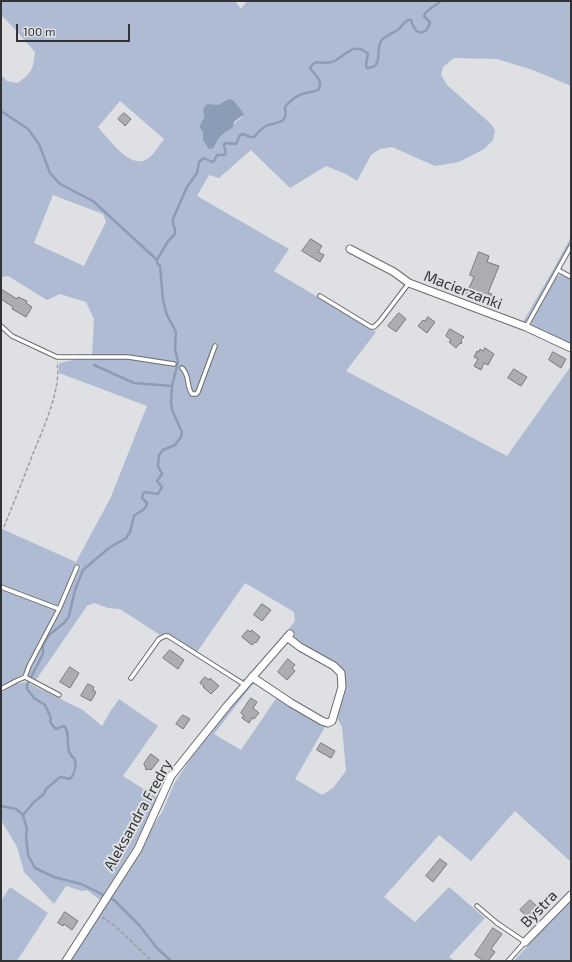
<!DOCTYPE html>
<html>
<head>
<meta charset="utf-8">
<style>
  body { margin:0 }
  #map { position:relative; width:572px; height:962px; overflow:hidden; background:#dee0e3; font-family:"Exo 2",sans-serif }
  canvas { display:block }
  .frame { position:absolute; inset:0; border:2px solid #323334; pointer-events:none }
  .scale { position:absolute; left:16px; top:24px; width:114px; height:18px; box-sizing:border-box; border:2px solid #323334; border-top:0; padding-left:5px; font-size:12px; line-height:14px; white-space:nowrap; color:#323334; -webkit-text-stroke:3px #dee0e3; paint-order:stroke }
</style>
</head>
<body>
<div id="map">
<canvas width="572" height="962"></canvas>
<div class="frame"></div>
<div class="scale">100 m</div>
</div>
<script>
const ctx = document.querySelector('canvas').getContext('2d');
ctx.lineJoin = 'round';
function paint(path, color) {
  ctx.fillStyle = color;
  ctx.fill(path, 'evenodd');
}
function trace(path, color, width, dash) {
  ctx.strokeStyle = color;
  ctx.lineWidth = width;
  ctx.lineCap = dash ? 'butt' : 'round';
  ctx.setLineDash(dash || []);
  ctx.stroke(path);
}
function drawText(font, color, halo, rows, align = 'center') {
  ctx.font = font + ' "Exo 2",sans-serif';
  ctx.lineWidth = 4;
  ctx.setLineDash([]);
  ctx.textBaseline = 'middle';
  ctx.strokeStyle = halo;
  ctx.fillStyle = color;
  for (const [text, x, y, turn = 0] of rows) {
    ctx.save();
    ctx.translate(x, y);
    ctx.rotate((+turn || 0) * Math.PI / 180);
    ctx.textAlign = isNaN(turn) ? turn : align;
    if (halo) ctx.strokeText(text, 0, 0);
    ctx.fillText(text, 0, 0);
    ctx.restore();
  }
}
paint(new Path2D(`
  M1 1H235L241 9 247 1H571V86L533 70 497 59 454 58 443 67 441 75 447 85 491 124 495 130 493 140 484 149 459 162 435 166 392 147 380 149 371 155 357 181 346 174 326 166 290 188 251 150 219 178 209 175 197 196 289 249 274 271 376 332 346 371 507 456 571 366V862L515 811 471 861 439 835 384 897 415 922 449 887 485 918 449 957 455 961H68L162 812 175 782 204 739 248 684 253 682 269 690 268 693 255 684 252 685 214 734 241 750 277 697 325 727 295 779 322 795 333 788 346 771 342 727 336 716 342 672 295 641 290 632 275 649 270 652 295 621 294 612 245 583 197 652 241 679H247L264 658 263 661 245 681 238 679 169 635 165 633 160 635 120 609 108 608 94 603 87 606 36 680 28 675 30 667 81 566 76 563 58 605 23 674 1 687V532L2 529 76 562 110 499 147 406 59 373V363L92 356 94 319 86 302 60 294 47 300 8 276 1 277V75L7 81 18 83C32 72 33 70 35 52L13 27 1 15ZM228 99 242 117C236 121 233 126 228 130 221 136 218 140 214 148L203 140V132L199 127 204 117 203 109 218 105ZM120 101 164 139C159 145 154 155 147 159 130 170 108 138 98 127ZM53 195 103 214 106 222 84 266 34 243Z
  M571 237V243L525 323 522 324 465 302 464 300 523 322 554 268Z
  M560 275 571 279V341L569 345 532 327 531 322 555 278Z
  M26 682 83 710 102 726 110 712 119 699 158 726 123 776 159 799 133 848 100 900 87 890 82 891 66 886 54 904 24 872 17 847 1 820V693L16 684Z
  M10 887 48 913 17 961H1V901Z
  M571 897V961H514Z`), '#aebbd2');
paint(new Path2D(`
  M228 99 233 100 244 114 234 122 233 127C222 135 220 135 214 148L209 149 203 140V132L199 127 204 117 203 109 207 104 218 105Z`), '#8c9bb6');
trace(new Path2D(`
  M1 111 28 129 39 144 50 173 60 184 93 201 157 260
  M94 365 134 383 172 386
  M1 806 16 809 23 815 27 829 26 836 28 855 35 868 54 877 81 884 114 900 140 926 156 947 171 961
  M23 815 34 802 43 795 46 789 59 778 61 777 70 779C75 773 77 765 74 758 63 751 72 733 64 726L56 729C53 726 51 724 50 721L51 718 45 705 34 698 27 689V685L43 654V646L45 641 49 635 65 622 69 616 75 590 83 570 109 548 126 538 130 532 134 516C139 511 146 511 147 503L142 498 143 494 145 492 158 494 162 487 157 481 162 474 158 466 159 455 163 450 175 445 181 437 182 432 172 410 171 401 172 386 178 362 175 349 176 332 167 315 163 300 160 266 157 263V260L168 241 175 234V229L173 224V219L187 187 197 173 199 162 204 158 212 162 214 161 217 155H224L226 153 224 146 225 143 236 144 240 135 243 134 250 137H254C258 133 260 129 266 126 271 123 283 124 285 117 286 114 285 110 285 107 290 101 297 95 305 93 310 92 314 92 318 90 324 79 315 76 310 68L312 65 316 62C322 63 329 64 335 61 345 55 355 41 368 54L366 65 367 68C384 68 375 51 381 41 385 35 393 34 399 29 402 26 404 22 408 20H411C413 27 417 36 425 31 429 28 429 26 430 22L424 16 426 12 441 1`), '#8c9bb6', 2.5);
const building = new Path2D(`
  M124 113 131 119 125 126 118 119Z
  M311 239 322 246 318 252 324 255 320 262 302 251Z
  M479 252 489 256 487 262 499 266 488 293 492 294 488 303 466 295 474 277 470 275Z
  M1 289 17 299 18 297 27 301 26 303 32 307 26 317 12 309 13 307 1 299Z
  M399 313 406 319 396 332 388 326Z
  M428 317 435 322 427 333 418 326 423 320 425 321Z
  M450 329 464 337 461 340 462 343 459 344 456 348 449 342 451 340 446 336Z
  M485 348 494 354 488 365 484 363 481 370 474 366 478 359 474 357 477 351 479 352 480 349 483 351Z
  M553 352 566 359 561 368 549 360Z
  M514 369 527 377 521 386 508 378Z
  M262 604 271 610 262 621 254 615Z
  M248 630 250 632 252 630 260 637 256 643 255 642 252 645 242 637Z
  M170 650 184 660 178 669 163 658Z
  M288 659 295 665 292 668 295 671 287 680 278 672Z
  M70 667 79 673 70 688 60 682Z
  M205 677 209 680 210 678 219 686 211 694 203 687 204 686 200 683Z
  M88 684 94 687 93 690 96 692 91 701 81 696Z
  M251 698 257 702 253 708 259 713 254 719 252 718 249 723 242 718 244 715 241 713Z
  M183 715 190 719 183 729 176 724Z
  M321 743 335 751 331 758 317 750Z
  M151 754 159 760 151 770 150 769 146 770 145 766 144 764Z
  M440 859 447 864 433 882 426 876Z
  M530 900 538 907 528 918 520 910Z
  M65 912 78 921 72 930 64 924 63 926 58 923Z
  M493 928 502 934 491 949 495 952 488 961H484L475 955Z`);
paint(building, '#abadb0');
trace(building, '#77797b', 1);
const service = new Path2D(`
  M558 270 571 277
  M320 296 371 327H374L380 321 409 283
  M1 326 12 336 57 357H128L174 364
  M526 327 571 246
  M182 368C190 375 186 386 192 394H196L198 392 215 346
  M1 587 59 609
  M25 677 29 666 59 609 77 567
  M131 678 159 639 165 636H168L245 685
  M1 689 16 681 25 677 59 695
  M477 906 497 923 525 942 508 961`);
const minor = new Path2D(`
  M350 249 394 272 409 283 526 327 571 348
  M252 677 291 703 322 721 328 723 332 721 342 687 341 673 334 666 300 647 287 637
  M525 942 571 895
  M66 961 138 849 171 776 227 706 290 634`);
trace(service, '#6a6b6e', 5.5);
trace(minor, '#6a6b6e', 9);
trace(new Path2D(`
  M4 527C13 504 23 480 32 456 42 431 62 389 57 362
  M102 917 115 926 152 961`), '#9c9ea0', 1.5, [4, 2]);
trace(service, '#fff', 3.5);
trace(minor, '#fff', 7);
drawText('15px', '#323334', '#dee0e3', [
  ["Macierzanki",463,290,21],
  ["Aleksandra Fredry",138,815,-61],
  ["Bystra",539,909,-46]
]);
</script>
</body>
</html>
